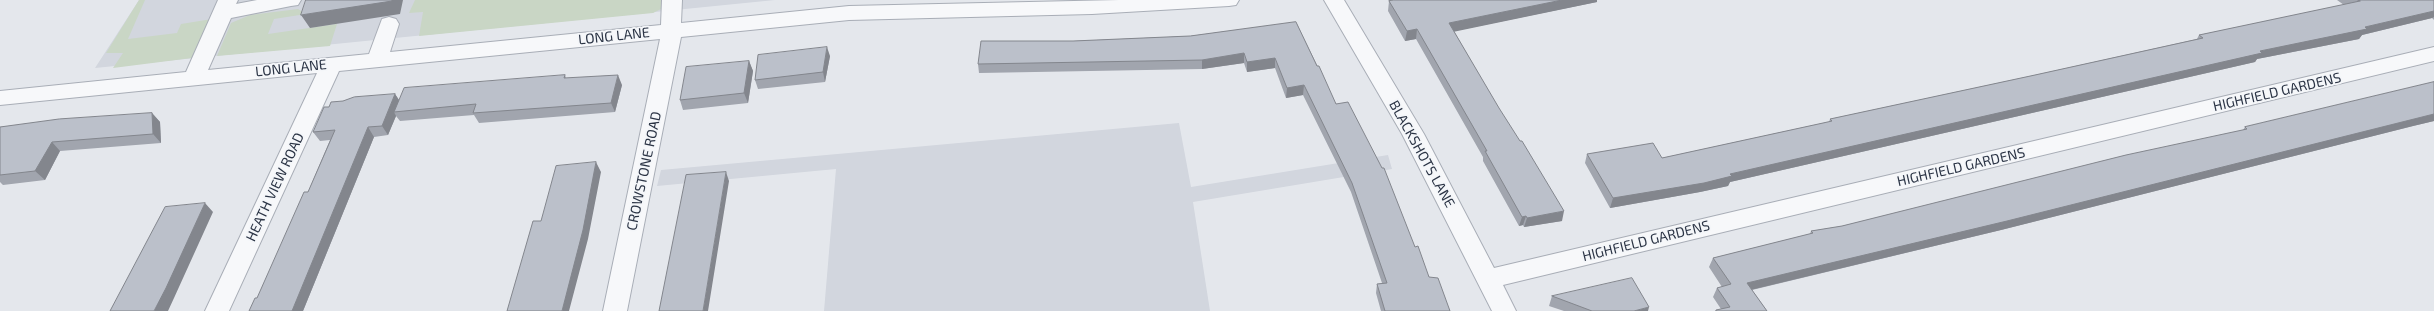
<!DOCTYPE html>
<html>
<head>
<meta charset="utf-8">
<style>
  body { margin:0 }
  canvas { display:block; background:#e4e7ec }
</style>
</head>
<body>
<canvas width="2434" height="311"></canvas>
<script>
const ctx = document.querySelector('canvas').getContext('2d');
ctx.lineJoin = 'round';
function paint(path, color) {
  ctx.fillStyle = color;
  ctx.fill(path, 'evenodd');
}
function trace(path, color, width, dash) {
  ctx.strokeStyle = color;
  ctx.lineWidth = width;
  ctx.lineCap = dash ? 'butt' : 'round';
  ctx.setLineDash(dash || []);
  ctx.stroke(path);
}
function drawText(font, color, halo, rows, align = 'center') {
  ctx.font = font + ' "Exo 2",sans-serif';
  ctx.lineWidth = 3.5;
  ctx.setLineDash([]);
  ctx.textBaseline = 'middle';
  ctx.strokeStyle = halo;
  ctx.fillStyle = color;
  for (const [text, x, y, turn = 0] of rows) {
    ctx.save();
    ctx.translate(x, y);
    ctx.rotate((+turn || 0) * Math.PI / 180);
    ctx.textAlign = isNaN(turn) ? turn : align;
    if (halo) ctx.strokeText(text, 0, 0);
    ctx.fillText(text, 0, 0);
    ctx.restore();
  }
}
paint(new Path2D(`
  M139 0H775L95 68Z
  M1179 123 1191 187 1388 155 1392 169 1193 202 1210 311H824L836 169 657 186 661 170Z`), '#d2d6de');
paint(new Path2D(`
  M139 0H145L128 39 177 33 181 24 212 19 192 58 113 68 123 53H106Z
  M415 0H663V8L653 13 419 36 423 12 409 13Z
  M298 9 306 14 274 19 268 34 337 24 330 46 217 56 231 23 250 15Z`), '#c9d6c5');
const minor = new Path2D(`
  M218 0H238L236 4 257 0H301L298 5 291 6 231 18 208 70 369 54 382 19 389 17 396 19 399 24 390 52 661 25 662 0H682L681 23 849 6 1119 0H1239L1236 5 1229 6 1092 14 849 20 681 37 627 311H603L660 39 339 71 229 311H205L317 73 0 105V91L186 72Z
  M1324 0H1344L1424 134 1494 268 2434 47V61L1503 285 1516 311H1492L1402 134Z`);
trace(minor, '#a9aeb7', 2);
paint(minor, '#f7f8fa');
paint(new Path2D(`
  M1394 0H1597V2L1454 31 1562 221 1524 227 1523 225 1519 226 1483 161V157L1416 39 1405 41 1388 11 1389 1Z
  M2337 0H2434V20L2432 18 2362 35 2359 39 2257 59 2255 62 1730 182 1728 186 1700 192 1610 208 1585 163 1587 154 1662 158 1823 123 1829 122 1830 119 2035 75 2197 39 2199 35 2344 5Z
  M1296 22 1336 104 1415 247 1429 277 1450 311H1381L1376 293 1377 284 1382 283 1351 192 1303 95 1286 98 1275 68 1247 72 1244 63 1202 69 979 73 978 64 1073 41 1190 36Z
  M830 56 825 82 758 89 755 80Z
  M749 61 753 71 748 103 683 110 680 100Z
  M565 75 566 78 622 85 615 112 479 123 474 115 400 121 396 116 388 135 374 137 303 311H249L257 298 308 192 330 140 320 141 313 132 329 107 343 101 395 94 399 100Z
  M2434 82V121L2413 126 2001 230 1752 290 1767 311H1715L1716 310 1721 309 1713 297 1717 288 1722 287 1709 267 1713 258 1810 234 1811 231 1842 226 2243 130 2245 127Z
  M152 113 160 122 161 143 60 151 45 180 3 185 0 182V127Z
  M1552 296 1648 311H1564L1549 306Z`), '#a1a5ae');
paint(new Path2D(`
  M392 0H403L400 14 310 28 301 15Z
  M1562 0H1597V2L1448 33 1449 23Z
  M2434 11V17L2432 18 2362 35 2359 39 2257 59 2255 62 1730 182 1728 186 1700 192 1610 208 1613 198 1730 174Z
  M1417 29 1416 39 1405 41 1407 31Z
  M827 47 830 56 825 82 823 72Z
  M1244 53V63L1202 69V60Z
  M1275 58V68L1247 72V62Z
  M749 61 753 71 748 103 744 93Z
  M618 75 622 85 615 112 611 103Z
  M1304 85 1303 95 1286 98 1287 88Z
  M395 94 401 103 394 112 396 116 388 135 382 126Z
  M152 113 160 122 161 143 153 134Z
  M2434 114V121L2413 126 2001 230 1742 292 1747 283Z
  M368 127 374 137 303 311H292Z
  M52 142 60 151 45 180 35 171Z
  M596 162 601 172 588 239 569 311H562Z
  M726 172 729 181 708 311H703Z
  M205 203 213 212 174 298 168 311H154Z
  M1564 211 1562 221 1524 227 1527 218Z
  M1526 216 1523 225 1519 226 1522 217Z
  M1649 307 1648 311H1634Z`), '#83868d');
const building = new Path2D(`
  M306 0H392V1L301 15Z
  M1394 0H1562L1449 23 1499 108 1520 141H1522L1564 211 1527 218 1526 216 1522 217 1485 151H1487L1417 29 1407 31 1389 1Z
  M2358 0H2434V11L2365 27 2367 29 2260 51 2262 53 1730 174 1732 176 1704 183 1613 198 1587 154 1653 143 1662 158 1823 123 1832 121 1830 119 2035 75 2203 38 2199 35 2360 1Z
  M1296 22 1317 66H1319L1336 104 1348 102 1382 168H1384L1415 247 1418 246 1429 277 1438 278 1450 311H1385L1377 284 1387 283 1352 183 1304 85 1287 88 1275 58 1247 62 1244 53 1202 60 978 64 981 41H1073L1190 36Z
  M827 47 823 72 755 80 758 55Z
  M749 61 744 93 680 100 686 67Z
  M565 75 564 78 618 75 611 103 473 113 476 104 394 112 404 88Z
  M2434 82V114L2007 221 1747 283 1767 311H1716V310L1730 307 1717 288 1731 284 1713 258 1813 233 1811 231 1842 226 2126 155 2247 129 2245 127Z
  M395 94 382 126 368 127 292 311H249L255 298H257L304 192H308L335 130 313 132 324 107H329L331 102 343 101 354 97Z
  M152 113 153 134 52 142 35 171 0 175V127L59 119Z
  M596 162 583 230 562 311H507L533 221H541L556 166Z
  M726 172 703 311H659L686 175Z
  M205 203 166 288 154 311H110L165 207Z
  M1632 278 1649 307 1634 311H1592L1552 296Z`);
paint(building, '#bbc0ca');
trace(building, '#83868d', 1);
drawText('14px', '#2b3445', '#f4f6f9', [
  ["LONG LANE",614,36,-6],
  ["LONG LANE",291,68,-6],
  ["HIGHFIELD GARDENS",2277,92,-13],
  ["BLACKSHOTS LANE",1422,154,61],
  ["HIGHFIELD GARDENS",1961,167,-13],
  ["CROWSTONE ROAD",644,171,-78],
  ["HEATH VIEW ROAD",275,187,-65],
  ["HIGHFIELD GARDENS",1646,241,-14]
]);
</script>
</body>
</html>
